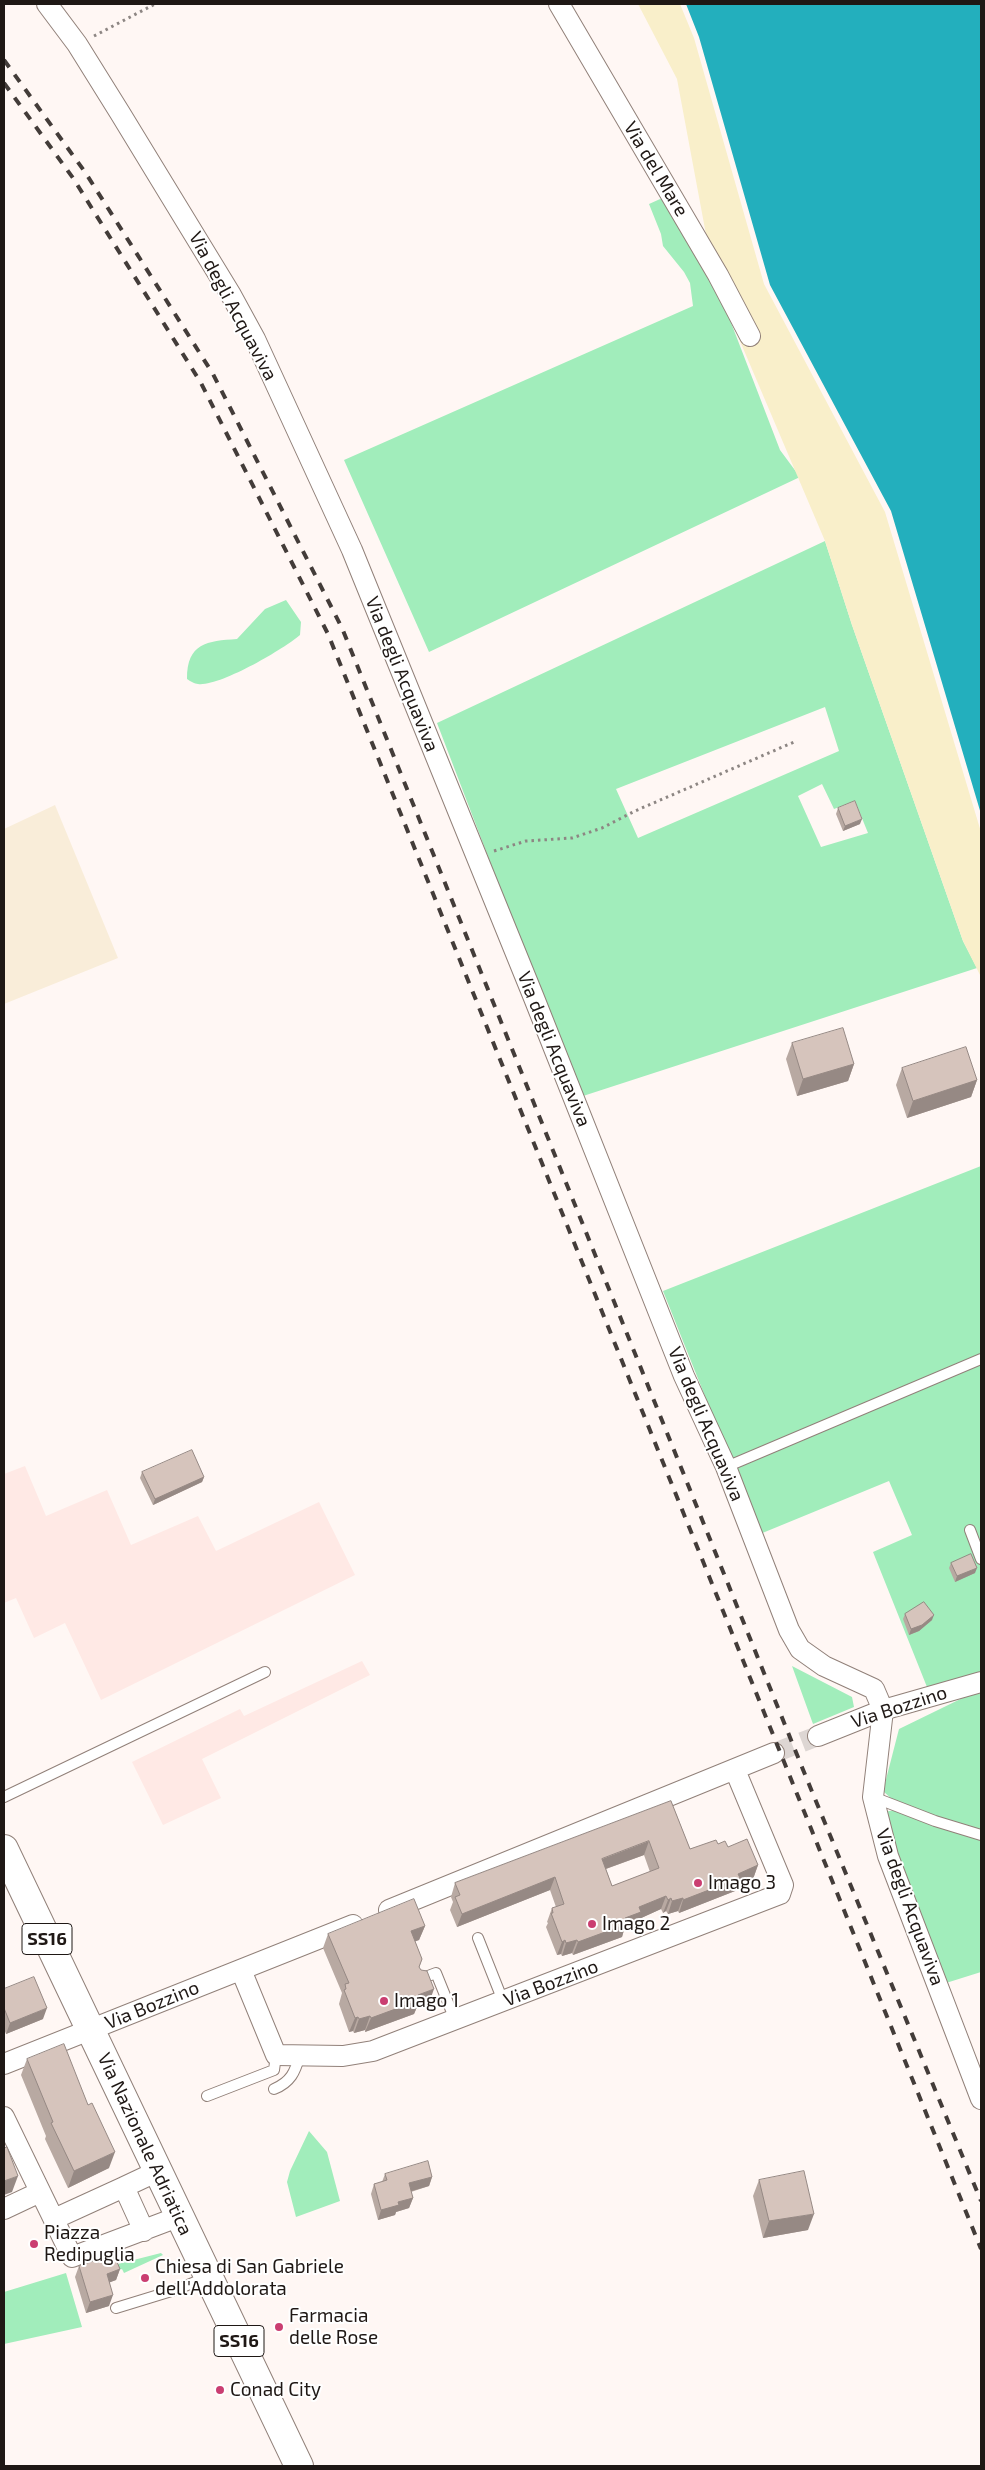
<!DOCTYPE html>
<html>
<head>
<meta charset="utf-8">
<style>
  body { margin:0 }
  #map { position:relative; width:985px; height:2470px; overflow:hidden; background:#fff7f4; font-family:"Exo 2",sans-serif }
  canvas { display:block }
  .frame { position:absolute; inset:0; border:5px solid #1f1815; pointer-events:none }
</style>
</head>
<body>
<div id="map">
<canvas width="985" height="2470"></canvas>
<div class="frame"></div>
</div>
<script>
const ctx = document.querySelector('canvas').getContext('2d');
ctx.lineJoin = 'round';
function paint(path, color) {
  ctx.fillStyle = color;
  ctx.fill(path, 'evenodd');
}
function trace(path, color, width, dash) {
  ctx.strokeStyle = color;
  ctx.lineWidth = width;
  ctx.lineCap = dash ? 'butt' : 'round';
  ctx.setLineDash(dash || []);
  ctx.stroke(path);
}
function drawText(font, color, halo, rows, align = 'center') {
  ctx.font = font + ' "Exo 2",sans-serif';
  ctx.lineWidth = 4;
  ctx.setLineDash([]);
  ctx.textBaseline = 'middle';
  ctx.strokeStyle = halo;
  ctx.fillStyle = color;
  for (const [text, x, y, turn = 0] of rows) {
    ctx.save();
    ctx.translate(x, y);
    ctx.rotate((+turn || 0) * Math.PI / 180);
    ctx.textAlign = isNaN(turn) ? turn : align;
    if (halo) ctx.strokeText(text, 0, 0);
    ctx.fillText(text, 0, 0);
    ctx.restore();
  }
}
paint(new Path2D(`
  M55 805 118 958 4 1004V829Z`), '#f9edd9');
paint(new Path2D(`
  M25 1466 46 1516 107 1490 131 1545 198 1516 216 1551 319 1502 355 1575 101 1700 65 1623 34 1638 16 1598 4 1603V1474Z
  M362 1661 370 1675 202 1759 221 1798 163 1825 132 1762 240 1709 244 1716Z`), '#ffe9e5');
paint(new Path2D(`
  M669 195 720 294 780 450 800 477 429 652 344 460 693 306 690 283 684 272 663 246 661 234 649 204Z
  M825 541 852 625 963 941 977 968 580 1097 437 723ZM825 707 839 751 638 838 616 789ZM822 784 834 809 855 801 868 833 821 847 798 796Z
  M286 600 301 622 300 635C284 649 219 687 198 684 195 684 190 681 187 679 187 643 207 641 237 639L265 609Z
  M981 1166V1673L927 1687 873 1552 912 1535 889 1481 760 1534 663 1291Z
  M792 1666 852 1697 854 1707 813 1724Z
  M981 1689V1972L946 1983 911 1895 884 1812 895 1810V1802L883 1791 899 1729Z
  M309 2131 327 2152 340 2201 296 2217 287 2182 290 2171Z
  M161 2253 163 2255 124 2273 122 2269 113 2272 110 2266Z
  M66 2273 82 2327 4 2344V2292Z`), '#a1edbb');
paint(new Path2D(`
  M638 4H680L694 38 764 284 885 512 981 832V977L963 941 852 625 825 541 720 294 713 272 677 79Z`), '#f9efca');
paint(new Path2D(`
  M686 4H981V814L891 511 770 285 699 37Z`), '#23afbd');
trace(new Path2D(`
  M774 1753 818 1736`), '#ddd6d3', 20, [20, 10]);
const service = new Path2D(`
  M726 1467 981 1359
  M970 1530 981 1559
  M4 1797 265 1672
  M873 1797 935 1821 981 1835
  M478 1938 503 2001
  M420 1979 436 1973 455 2020
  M274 2089C291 2082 295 2072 300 2055
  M207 2096 274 2070 276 2055
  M116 2308 178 2289 207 2277`);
const minor = new Path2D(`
  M47 4 77 44 120 113 231 295 255 339 352 550 534 998 684 1376 726 1467 789 1630 800 1649 824 1666 874 1689 883 1710 873 1797 888 1856 981 2099
  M559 4 718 275 750 336
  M818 1736 883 1710 981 1682
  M389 1910 774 1753
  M241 1970 276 2055 343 2056 373 2051 780 1894 783 1885 735 1770
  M4 2064 353 1925
  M4 2117 72 2257 178 2217
  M124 2187 158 2171
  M4 2209 40 2192
  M54 2219 124 2187 144 2231`);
const primary = new Path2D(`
  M4 1849 299 2466`);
trace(service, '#918079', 12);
trace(minor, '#918079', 22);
trace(primary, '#918079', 30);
trace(new Path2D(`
  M94 36 155 4
  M494 851 526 841 572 838 602 828 635 811 794 742`), '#8d8683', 3, [2.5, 4]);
trace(service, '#fff', 10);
trace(minor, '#fff', 20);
trace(primary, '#fff', 28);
trace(new Path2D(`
  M4 60 85 172 213 374 342 628 806 1777 981 2201
  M4 83 73 178 201 383 328 634 981 2249`), '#433c39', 4, [9, 9]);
paint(new Path2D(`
  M838 808 860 824 843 831 836 814Z
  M792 1043 854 1064 848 1081 797 1096 786 1059Z
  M902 1068 977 1080 971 1097 907 1118 896 1085Z
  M142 1472 204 1477 202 1482 153 1505 140 1478Z
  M951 1563 975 1573 955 1582 949 1568Z
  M905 1614 932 1620 919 1631 909 1635 903 1619Z
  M671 1801 690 1849 718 1844 728 1847 758 1865 753 1879 737 1885 735 1891 679 1913 678 1911 668 1914 666 1911 663 1913 661 1909 639 1919 636 1926 624 1930 622 1937 573 1955 572 1953 562 1956 561 1954 557 1955 546 1927 548 1923 547 1922 552 1908 556 1907 550 1890 457 1927 450 1910 453 1902 451 1897 455 1883ZM644 1855 650 1872 612 1886 606 1869Z
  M425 1926 419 1940 415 1941 422 1959 419 1968 429 2003 417 2007 414 2014 365 2032V2030L354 2033 353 2031 349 2032 339 2004 342 1993 323 1948 328 1934Z
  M4 1989 43 2019 6 2034 4 2029Z
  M27 2059 109 2168 68 2188 45 2139 46 2136 21 2075Z
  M385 2174 432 2177 429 2186 411 2192 413 2198 409 2208 396 2212 395 2215 378 2220 371 2194 374 2184 382 2182Z
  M759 2180 808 2230 763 2238 753 2196Z
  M79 2266 120 2269 116 2280 110 2282 109 2306 86 2313 75 2277Z`), '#b8a9a2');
paint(new Path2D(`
  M862 819 860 824 843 831 845 826Z
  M854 1064 848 1081 797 1096 803 1079Z
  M977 1080 971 1097 907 1118 913 1101Z
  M204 1477 202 1482 153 1505 155 1499Z
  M977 1568 975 1573 955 1582 957 1576Z
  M934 1615 932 1620 919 1631 909 1635 911 1629Z
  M649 1841 644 1855 597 1872 602 1859Z
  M758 1865 753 1879 737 1885 735 1891 679 1913 683 1900 738 1874Z
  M555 1877 550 1890 457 1927 462 1914Z
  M666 1896 661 1909 639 1919 636 1926 624 1930 622 1937 573 1955 578 1942 625 1918 639 1907Z
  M671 1898 666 1911 663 1913 668 1900Z
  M683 1898 678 1911 668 1914 672 1901Z
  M425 1926 419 1940 406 1945 411 1931Z
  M565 1940 561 1954 557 1955 562 1942Z
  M577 1940 572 1953 562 1956 566 1943Z
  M434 1989 429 2003 417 2007 414 2014 365 2032 371 2018 418 1995Z
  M47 2008 43 2019 6 2034 10 2023Z
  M370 2016 365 2030 354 2033 359 2019Z
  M358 2017 353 2031 349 2032 355 2018Z
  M115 2152 109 2168 68 2188 74 2171Z
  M18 2176 12 2192 4 2195V2181Z
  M432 2177 429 2186 405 2193 409 2183Z
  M413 2198 409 2208 396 2212 395 2215 378 2220 381 2210 398 2202Z
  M814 2214 808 2230 763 2238 769 2221Z
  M120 2269 116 2280 103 2285 107 2274Z
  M113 2295 109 2306 86 2313 90 2302Z`), '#968984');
const building = new Path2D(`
  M855 801 862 819 845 826 838 808Z
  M843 1028 854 1064 803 1079 792 1043Z
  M966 1047 977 1080 913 1101 902 1068Z
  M192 1450 204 1477 155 1499 142 1472Z
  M971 1554 977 1568 957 1576 951 1563Z
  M924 1602 934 1615 922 1625 911 1629 905 1614Z
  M671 1801 690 1849 716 1840 718 1844 725 1841 728 1847 747 1839 758 1865 738 1874 740 1878 683 1900V1898L672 1901 671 1898 668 1900 666 1896 639 1907 641 1912 625 1918 627 1924 578 1942 577 1940 566 1943 565 1940 562 1942 551 1913H553L552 1908 564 1904 555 1877 462 1914 455 1897 460 1895 455 1883ZM649 1841 659 1868 612 1886 602 1859Z
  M414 1899 425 1926 411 1931 422 1959 419 1967 421 1970 427 1971 434 1989 418 1995 420 2000 371 2018 370 2016 359 2019 358 2017 355 2018 344 1990 346 1989 345 1984 349 1983 328 1934Z
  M34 1977 47 2008 10 2023 4 2008V1989Z
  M64 2044 88 2105 92 2103 115 2152 74 2171 51 2123 53 2122 27 2059Z
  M7 2147 18 2176 4 2181V2149Z
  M428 2161 432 2177 409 2183 413 2198 398 2202 399 2205 381 2210 374 2184 387 2180 385 2174Z
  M804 2171 814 2214 769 2221 759 2180Z
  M114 2255 120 2269 107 2274 113 2295 90 2302 79 2266Z`);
paint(building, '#d6c4bc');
trace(building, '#968984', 1);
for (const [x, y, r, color] of [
  [698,1883,5,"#ca3e71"],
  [592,1924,5,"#ca3e71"],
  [384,2001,5,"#ca3e71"],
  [34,2244,5,"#ca3e71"],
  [145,2278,5,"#ca3e71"],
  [279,2327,5,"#ca3e71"],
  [220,2390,5,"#ca3e71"]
]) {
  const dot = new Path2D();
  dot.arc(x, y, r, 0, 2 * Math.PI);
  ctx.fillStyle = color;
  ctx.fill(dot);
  trace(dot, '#fff', 2);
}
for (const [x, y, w] of [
  [47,1939,50],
  [239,2341,50]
]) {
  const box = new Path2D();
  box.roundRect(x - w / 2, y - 15.5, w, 31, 4);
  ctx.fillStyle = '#fff';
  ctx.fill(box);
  trace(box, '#1f1815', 1);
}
drawText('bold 18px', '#1f1815', null, [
  ["SS16",47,1939],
  ["SS16",239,2341]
]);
drawText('19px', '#1f1815', '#fff', [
  ["Via del Mare",656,169,59],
  ["Via degli Acquaviva",233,306,62],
  ["Via degli Acquaviva",402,674,68],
  ["Via degli Acquaviva",554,1049,68],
  ["Via degli Acquaviva",706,1424,67],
  ["Via Bozzino",899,1707,-18],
  ["Via degli Acquaviva",910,1907,70],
  ["Via Bozzino",551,1983,-21],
  ["Via Bozzino",152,2005,-22],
  ["Via Nazionale Adriatica",145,2144,65]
]);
drawText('19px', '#1f1815', '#fff', [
  ["Imago 3",708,1883],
  ["Imago 2",602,1924],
  ["Imago 1",394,2001],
  ["Piazza",44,2233],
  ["Redipuglia",44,2255],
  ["Chiesa di San Gabriele",155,2267],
  ["dell'Addolorata",155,2289],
  ["Farmacia",289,2316],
  ["delle Rose",289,2338],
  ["Conad City",230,2390]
], 'left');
</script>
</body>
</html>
